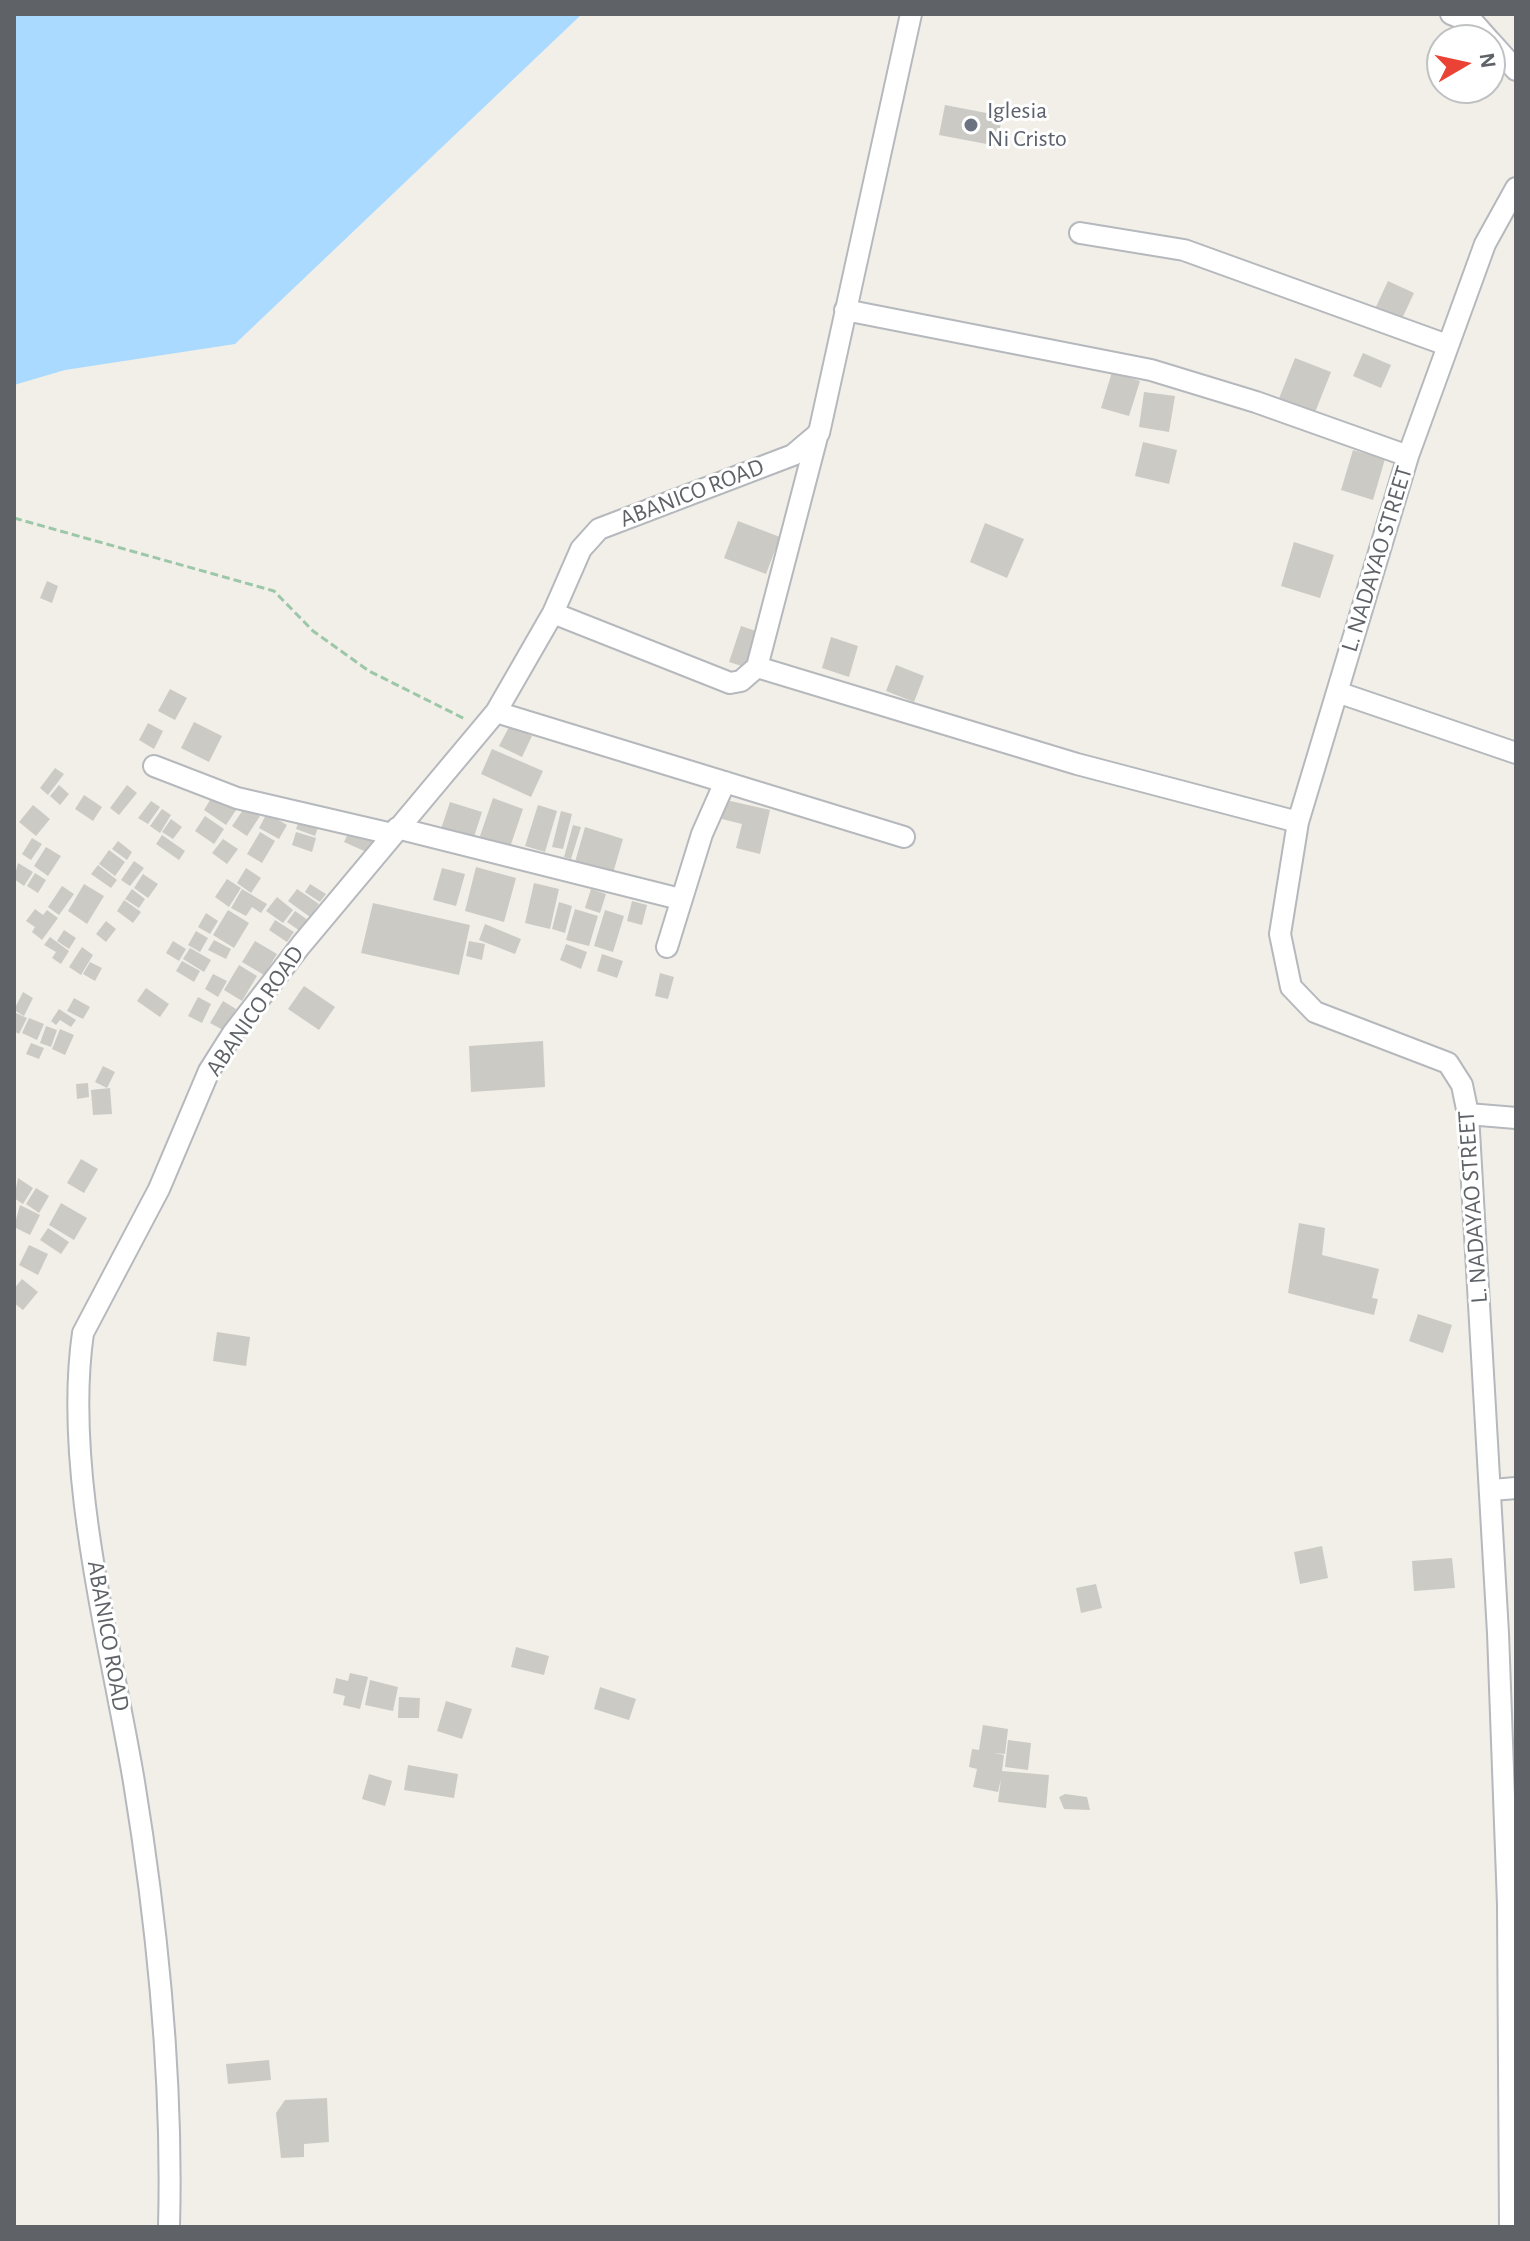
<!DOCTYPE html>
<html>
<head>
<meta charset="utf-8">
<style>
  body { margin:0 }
  #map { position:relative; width:1530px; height:2241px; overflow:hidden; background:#f1efe8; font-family:"Alegreya Sans",sans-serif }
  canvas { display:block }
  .frame { position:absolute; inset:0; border:16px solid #5f6368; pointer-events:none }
  .north { position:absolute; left:1426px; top:24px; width:80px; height:80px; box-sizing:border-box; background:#fff; border:2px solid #bfc1c3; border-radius:50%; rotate:81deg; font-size:22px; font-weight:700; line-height:32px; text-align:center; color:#5f6368 }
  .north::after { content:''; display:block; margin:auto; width:28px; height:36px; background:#ea4335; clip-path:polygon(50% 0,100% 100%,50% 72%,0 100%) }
</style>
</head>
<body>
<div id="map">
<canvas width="1530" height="2241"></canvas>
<div class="frame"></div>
<div class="north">N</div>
</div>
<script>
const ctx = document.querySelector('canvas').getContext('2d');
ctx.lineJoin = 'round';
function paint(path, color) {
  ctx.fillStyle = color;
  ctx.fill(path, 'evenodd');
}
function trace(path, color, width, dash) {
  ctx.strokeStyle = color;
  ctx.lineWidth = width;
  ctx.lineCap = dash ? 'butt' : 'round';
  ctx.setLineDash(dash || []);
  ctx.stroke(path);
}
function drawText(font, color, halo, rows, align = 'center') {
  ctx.font = font + ' "Alegreya Sans",sans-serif';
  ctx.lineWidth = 6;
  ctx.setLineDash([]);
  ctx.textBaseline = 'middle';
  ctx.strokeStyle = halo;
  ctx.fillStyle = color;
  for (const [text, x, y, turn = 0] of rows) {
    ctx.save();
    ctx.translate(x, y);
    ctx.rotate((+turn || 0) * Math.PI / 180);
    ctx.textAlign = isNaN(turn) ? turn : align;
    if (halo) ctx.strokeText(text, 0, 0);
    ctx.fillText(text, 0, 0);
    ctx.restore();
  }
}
paint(new Path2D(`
  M14 14H582L235 344 65 370 14 385Z`), '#aadaff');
paint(new Path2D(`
  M945 105 1002 116 997 146 939 135Z
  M1388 281 1414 293 1400 323 1374 311Z
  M1363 353 1391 365 1381 388 1353 376Z
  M1295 358 1331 372 1314 415 1278 401Z
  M1112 372 1140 381 1129 416 1101 408Z
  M1144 392 1175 396 1169 432 1139 427Z
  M1143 442 1177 450 1169 484 1135 476Z
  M1353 450 1385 459 1373 500 1341 490Z
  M738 521 780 537 766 574 724 558Z
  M985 523 1024 539 1007 578 970 562Z
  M1294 542 1334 555 1320 598 1281 586Z
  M47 581 58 586 52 603 40 598Z
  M741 626 759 632 748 668 729 662Z
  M831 637 858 646 849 677 822 668Z
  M896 665 924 676 914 702 886 691Z
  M170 689 187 698 175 720 158 711Z
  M194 722 222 736 209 762 181 748Z
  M148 723 163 731 154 749 139 740Z
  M510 725 532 736 522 757 499 746Z
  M492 749 543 771 531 797 481 774Z
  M55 768 64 774 48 795 40 788Z
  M59 785 69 794 60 805 50 796Z
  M127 785 137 793 119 815 110 808Z
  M215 792 238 807 226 825 204 810Z
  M84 795 102 807 93 821 75 809Z
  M493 798 523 809 509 850 479 839Z
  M726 800 770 810 760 854 736 848 742 824 722 819Z
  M151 801 160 807 148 824 138 818Z
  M450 802 482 812 473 840 441 829Z
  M33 805 50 819 36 836 19 822Z
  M538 805 557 811 545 852 525 846Z
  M245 807 260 816 247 836 232 826Z
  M162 809 171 815 160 833 150 826Z
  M561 811 572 814 563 849 552 847Z
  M267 813 287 825 279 839 259 828Z
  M205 816 224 829 214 844 195 831Z
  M300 818 319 825 315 836 296 829Z
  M171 819 182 827 173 839 162 832Z
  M573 825 581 827 571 859 564 857Z
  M351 827 377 839 371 854 344 842Z
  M585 827 623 839 613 873 575 862Z
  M260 832 275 841 262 863 247 854Z
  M296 832 316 838 312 852 292 845Z
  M162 835 185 851 179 860 156 844Z
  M32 838 42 844 31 860 22 854Z
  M223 839 238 849 227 864 212 853Z
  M118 841 132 852 127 860 112 849Z
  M46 847 61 856 48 876 34 866Z
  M109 850 125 862 115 876 99 864Z
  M134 861 144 868 130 886 121 880Z
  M18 863 33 872 24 886 14 879Z
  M98 865 117 880 111 888 91 874Z
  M476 867 516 878 504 922 465 911Z
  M246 868 261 878 251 893 237 883Z
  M442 868 465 874 456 906 433 900Z
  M35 873 46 880 38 893 27 886Z
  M143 874 158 884 148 898 134 888Z
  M227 879 241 888 229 907 215 897Z
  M534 883 559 889 550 929 525 923Z
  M84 884 104 896 87 924 68 911Z
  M310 884 326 894 320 902 305 892Z
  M62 886 74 894 59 915 48 907Z
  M132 889 145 899 139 908 125 899Z
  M242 889 267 904 261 913 252 907 246 916 231 908Z
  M297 889 319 904 310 917 288 901Z
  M591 889 606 894 600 913 585 908Z
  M277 897 293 910 283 923 266 911Z
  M124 900 141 912 133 923 117 911Z
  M632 901 647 905 642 925 627 921Z
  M559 902 572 906 565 933 552 929Z
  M373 903 470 925 459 975 361 953Z
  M35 909 43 915 47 910 58 918 42 940 32 932 35 927 26 921Z
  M575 909 598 916 589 946 566 940Z
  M228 910 249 923 234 948 213 935Z
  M605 910 624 916 613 952 594 946Z
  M295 911 308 920 300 931 287 922Z
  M206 913 218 921 210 934 198 927Z
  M275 920 294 932 287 942 269 930Z
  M106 921 116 929 106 942 96 934Z
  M485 924 521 939 515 954 479 940Z
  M64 930 76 938 69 949 57 941Z
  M196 931 208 938 200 952 188 945Z
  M50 937 69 951 61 964 52 958 56 952 44 945Z
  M214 940 231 949 226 959 208 950Z
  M173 941 186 949 179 961 166 953Z
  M255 941 277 954 264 975 242 962Z
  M469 941 485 944 482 960 466 956Z
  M566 944 587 952 581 969 560 960Z
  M82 947 93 955 81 975 69 967Z
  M190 948 211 960 204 972 183 959Z
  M602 954 623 961 617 978 597 971Z
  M182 961 200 971 194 982 176 971Z
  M90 962 102 968 95 981 83 974Z
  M239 965 257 976 242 1001 224 990Z
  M660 973 674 977 668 999 655 996Z
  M213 974 227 981 218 997 205 989Z
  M304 986 335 1007 319 1030 288 1009Z
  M146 988 169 1004 160 1017 137 1001Z
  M23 992 33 998 24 1016 14 1010Z
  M198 997 211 1004 202 1023 188 1016Z
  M74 998 90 1007 83 1019 67 1011Z
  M223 1001 236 1009 223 1030 210 1023Z
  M59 1009 76 1020 71 1027 60 1020 56 1025 51 1021Z
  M14 1012 27 1018 19 1034 14 1031Z
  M29 1018 44 1024 37 1040 22 1033Z
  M46 1026 57 1030 51 1047 40 1043Z
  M60 1029 74 1035 65 1055 52 1049Z
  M543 1041 545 1087 471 1092 469 1046Z
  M31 1043 44 1048 39 1059 26 1054Z
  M103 1066 115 1072 107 1088 95 1082Z
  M88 1083 89 1097 77 1099 76 1084Z
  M110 1088 112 1114 93 1115 91 1090Z
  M81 1159 98 1169 84 1193 67 1183Z
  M18 1178 33 1188 23 1204 14 1198Z
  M36 1188 49 1196 39 1213 26 1204Z
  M61 1203 87 1218 74 1240 49 1225Z
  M20 1205 40 1215 30 1235 14 1227Z
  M1299 1223 1325 1228 1322 1255 1379 1269 1372 1298 1378 1299 1374 1315 1288 1293Z
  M48 1228 69 1242 61 1254 40 1240Z
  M29 1245 48 1254 38 1275 19 1265Z
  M22 1279 38 1292 23 1310 14 1303V1289Z
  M1418 1314 1452 1325 1443 1353 1409 1341Z
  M217 1332 250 1337 246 1366 213 1361Z
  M1322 1546 1328 1578 1300 1584 1294 1552Z
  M1452 1558 1455 1588 1414 1591 1412 1561Z
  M1096 1584 1102 1608 1081 1613 1076 1588Z
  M516 1647 549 1656 544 1675 511 1667Z
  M350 1673 368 1677 360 1709 343 1705 345 1696 333 1693 336 1678 348 1681Z
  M370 1680 398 1687 393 1711 365 1705Z
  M600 1687 636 1699 629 1720 594 1709Z
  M399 1697 420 1698 419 1718H398Z
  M446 1701 472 1709 462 1739 437 1731Z
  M983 1725 1008 1729 1005 1754 994 1753 1004 1755 1002 1771 1049 1775 1046 1808 998 1802 1001 1779 998 1792 973 1787 977 1769 969 1767 972 1749 979 1750Z
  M1008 1740 1031 1743 1028 1770 1005 1767Z
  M408 1765 458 1774 454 1798 404 1790Z
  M369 1774 392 1781 385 1806 362 1799Z
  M1065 1794 1087 1797 1090 1810 1064 1809 1059 1797Z
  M269 2060 271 2080 228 2084 226 2064Z
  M327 2098 329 2142 304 2144V2157L281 2158 276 2113 285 2100Z`), '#cccac5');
const minor = new Path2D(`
  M1451 14 1474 23 1489 40
  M1490 41 1516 70
  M1080 233 1184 250 1447 345
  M845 310 1151 370 1256 402 1408 456
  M553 613 730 683 741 681 757 667 818 433
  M757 667 1077 764 1298 822
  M1337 692 1516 753
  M496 712 904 837
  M154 766 237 798 392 834
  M397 828 680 899
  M667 947 702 834 725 782
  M1468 1114 1516 1118
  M1492 1490 1516 1488
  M169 2227C173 2078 158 1929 134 1782 111 1645 63 1471 83 1333L159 1189 209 1071 233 1033 301 945 496 712 553 613 581 549 599 529 793 455 819 433 911 14
  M1510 2227 1508 1905 1498 1633 1468 1114 1462 1085 1448 1063 1315 1012 1291 987 1280 934 1298 822 1408 456 1485 244 1516 188`);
trace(minor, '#b5b8bc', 24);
trace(new Path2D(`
  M14 518 274 591 313 631 369 671 465 719`), '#9cc7a9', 3, [8, 4]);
trace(minor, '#fff', 20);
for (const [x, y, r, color] of [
  [971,125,8,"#6b7280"]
]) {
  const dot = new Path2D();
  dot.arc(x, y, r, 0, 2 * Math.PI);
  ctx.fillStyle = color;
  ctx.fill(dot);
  trace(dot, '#fff', 3);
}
drawText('24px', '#5b616d', '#fff', [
  ["Iglesia",987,111],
  ["Ni Cristo",987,139]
], 'left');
drawText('24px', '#5f6368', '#fff', [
  ["ABANICO ROAD",692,493,-21],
  ["L. NADAYAO STREET",1377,559,-73],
  ["ABANICO ROAD",255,1011,-55],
  ["L. NADAYAO STREET",1473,1207,-94],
  ["ABANICO ROAD",108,1636,80]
]);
</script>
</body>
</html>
